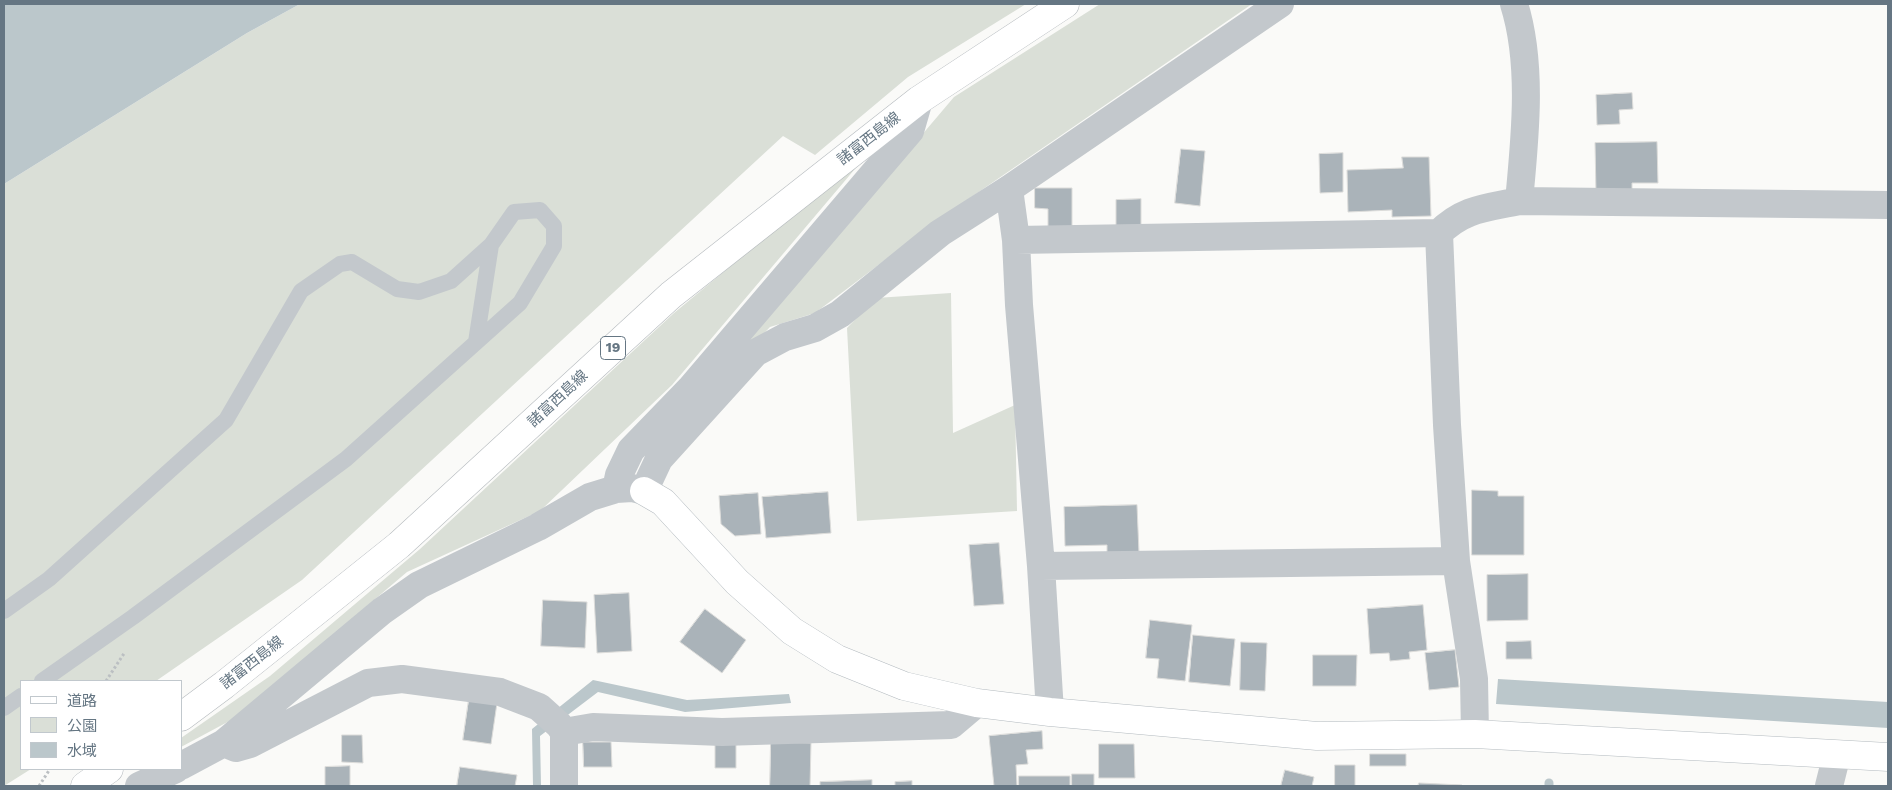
<!DOCTYPE html>
<html>
<head>
<meta charset="utf-8">
<style>
  body { margin:0 }
  #map { position:relative; width:1892px; height:790px; overflow:hidden; background:#fafaf8; font-family:"Work Sans","Noto Sans JP",sans-serif }
  canvas { display:block }
  .frame { position:absolute; inset:0; border:5px solid #657683; pointer-events:none }
  .legend { position:absolute; left:20px; top:680px; width:162px; height:90px; box-sizing:border-box; background:#fff; border:1px solid #c1c8cd; margin:0; padding:6px 9px; list-style:none; font-size:15px; color:#657683 }
  .legend li { display:flex; align-items:center; gap:10px; height:25px }
  .legend b { width:25px; border:1px solid #c1c8cd }
</style>
</head>
<body>
<div id="map">
<canvas width="1892" height="790"></canvas>
<div class="frame"></div>
<ul class="legend">
<li><b style="height:6px;background:#fff"></b>道路</li>
<li><b style="height:14px;background:#dadfd7"></b>公園</li>
<li><b style="height:14px;background:#bbc7cb"></b>水域</li>
</ul>
</div>
<script>
const ctx = document.querySelector('canvas').getContext('2d');
ctx.lineJoin = 'round';
function paint(path, color) {
  ctx.fillStyle = color;
  ctx.fill(path, 'evenodd');
}
function trace(path, color, width, dash) {
  ctx.strokeStyle = color;
  ctx.lineWidth = width;
  ctx.lineCap = dash ? 'butt' : 'round';
  ctx.setLineDash(dash || []);
  ctx.stroke(path);
}
function drawText(font, color, halo, rows, align = 'center') {
  ctx.font = font + ' "Work Sans","Noto Sans JP",sans-serif';
  ctx.lineWidth = 5;
  ctx.setLineDash([]);
  ctx.textBaseline = 'middle';
  ctx.strokeStyle = halo;
  ctx.fillStyle = color;
  for (const [text, x, y, turn = 0] of rows) {
    ctx.save();
    ctx.translate(x, y);
    ctx.rotate((+turn || 0) * Math.PI / 180);
    ctx.textAlign = isNaN(turn) ? turn : align;
    if (halo) ctx.strokeText(text, 0, 0);
    ctx.fillText(text, 0, 0);
    ctx.restore();
  }
}
paint(new Path2D(`
  M300 4H1026L908 77 815 155 783 136 302 580 156 681H21V769H31L4 786V184L247 33Z
  M1100 4H1252L938 220 815 313 770 327 669 433 954 97Z
  M871 150 672 385 540 511 407 572 235 718 181 747V738L270 676 420 549 674 313Z
  M951 293 953 433 1015 405 1017 511 857 521 847 328 876 298Z`), '#dadfd7');
paint(new Path2D(`
  M4 4H300L247 33 4 184Z
  M1498 679 1888 702V728L1496 704Z
  M593 680 687 700 789 694 791 703 685 712 598 692 540 736 541 786H533L532 729Z`), '#bbc7cb');
trace(new Path2D(`
  M1549 783V786`), '#bbc7cb', 9);
const building = new Path2D(`
  M1632 93 1633 109 1619 110 1620 124 1597 125 1596 95Z
  M1657 142 1658 183H1632V192L1596 193 1595 143Z
  M1181 149 1205 151 1200 206 1175 203Z
  M1343 153V192L1320 193 1319 154Z
  M1402 157H1429L1431 216 1392 217V210L1348 212 1347 170 1403 168Z
  M1035 188H1072V228L1048 227V209L1035 208Z
  M1141 199V226H1116V200Z
  M1472 490 1498 491V496H1524V555H1472Z
  M828 492 831 533 766 538 762 497Z
  M758 493 761 534 735 536 721 524 719 496Z
  M1137 505 1139 553H1107V545L1065 546 1064 507Z
  M999 543 1004 604 974 606 969 545Z
  M1528 574V620L1487 621V575Z
  M629 593 632 651 597 653 594 595Z
  M543 600 587 602 585 648 541 646Z
  M1423 605 1427 650 1409 652 1410 659 1390 661 1389 653 1370 654 1367 609Z
  M705 609 746 640 722 673 680 642Z
  M1150 620 1192 625 1185 681 1157 678 1159 659 1146 658Z
  M1193 635 1235 639 1230 686 1189 682Z
  M1531 641 1532 659H1506V642Z
  M1241 642 1267 643 1265 691 1240 690Z
  M1455 650 1459 687 1429 690 1425 653Z
  M1313 655H1357L1356 686H1313Z
  M469 699 497 703 491 744 463 740Z
  M1042 731 1043 749 1026 750 1028 764 1016 765 1017 786H994L989 736Z
  M342 735H362L363 763 342 762Z
  M736 739V768H715V740Z
  M583 742H611L612 767H584Z
  M771 742 811 743 810 786H770Z
  M1099 744H1134L1135 778H1099Z
  M1370 754H1406V766H1370Z
  M1335 765H1355V786H1335Z
  M350 766V786H325V767Z
  M460 767 517 775 515 786H457Z
  M1285 770 1314 777 1312 786H1281Z
  M1072 774H1094V786H1072Z
  M1019 776H1070V786H1019Z
  M872 780V786H820V782Z
  M912 781V786H895V782Z
  M1419 783 1462 785V786H1418Z`);
paint(building, '#aab3b9');
trace(building, '#dcdcda', 1);
const secondary = new Path2D(`
  M644 491 663 502 737 582 792 631 837 659 904 686 977 703 1050 712 1317 736 1475 734 1888 757`);
const primary = new Path2D(`
  M181 717 224 685 399 545 671 295 919 100 1065 4
  M85 786 109 769`);
trace(secondary, '#b3babf', 29);
trace(primary, '#b5babe', 29);
trace(new Path2D(`
  M106 681 125 652
  M39 786 50 769`), '#bbbfc2', 3, [2.5, 2.5]);
trace(new Path2D(`
  M4 611 49 579 226 420 301 291 340 264 352 262 397 289 419 292 451 281 491 245
  M42 681 133 617 346 459 520 303 554 246V226L540 210 514 212 491 245 476 342
  M4 708 21 696`), '#c3c8cc', 16);
trace(new Path2D(`
  M1514 4C1533 64 1525 138 1519 201
  M1009 189 1016 240 1019 305 1041 566 1050 712
  M1439 233 1447 425 1456 561 1474 679 1475 734
  M1016 240 1439 233C1464 208 1487 208 1519 201L1888 205
  M616 489 619 475 631 450 690 389 910 131 919 100
  M1041 566 1456 561
  M564 732 593 727 722 732 951 725 977 703
  M224 743 236 748 250 744 368 683 402 679 500 692 539 707 559 725 564 732V786
  M181 766 224 743 382 611 419 585 538 527 590 497 616 489 632 488 644 491 659 459 755 353 785 337 815 328 840 314 940 233 1009 189 1280 4
  M139 786 176 769
  M1829 786 1837 754`), '#c3c8cc', 28);
trace(secondary, '#fff', 28);
trace(primary, '#fff', 28);
for (const [x, y, w] of [
  [613,348,25]
]) {
  const box = new Path2D();
  box.roundRect(x - w / 2, y - 11.5, w, 23, 4);
  ctx.fillStyle = '#fff';
  ctx.fill(box);
  trace(box, '#657683', 1);
}
drawText('bold 14px', '#657683', null, [
  ["19",613,348]
]);
drawText('15px', '#657683', '#fff', [
  ["諸富西島線",869,139,-38],
  ["諸富西島線",558,399,-43],
  ["諸富西島線",252,663,-38]
]);
</script>
</body>
</html>
